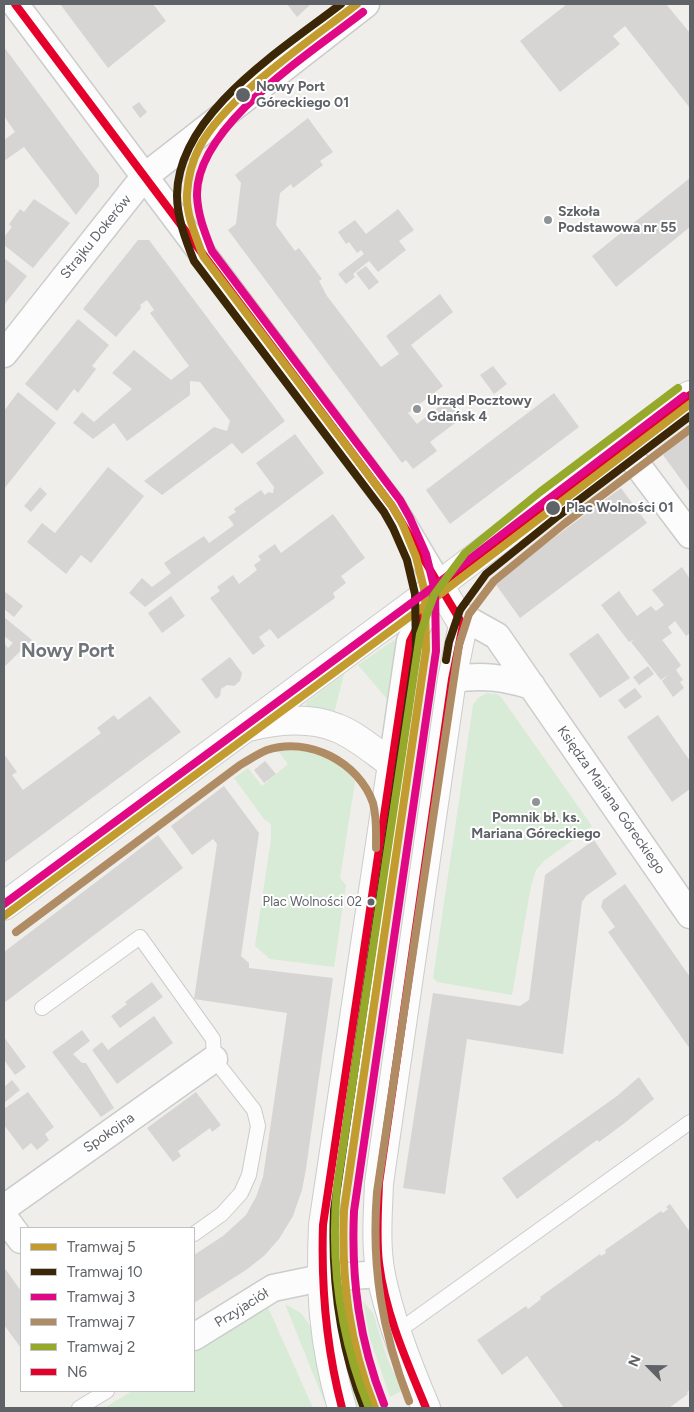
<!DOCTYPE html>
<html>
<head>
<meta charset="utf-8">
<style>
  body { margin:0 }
  #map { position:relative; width:694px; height:1412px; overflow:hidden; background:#efeeea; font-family:Figtree,sans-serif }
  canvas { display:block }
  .frame { position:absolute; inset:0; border:5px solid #5f6368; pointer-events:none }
  .legend { position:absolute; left:20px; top:1227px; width:175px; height:165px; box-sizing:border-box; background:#fff; border:1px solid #bfc1c3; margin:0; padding:6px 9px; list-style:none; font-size:15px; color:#5f6368 }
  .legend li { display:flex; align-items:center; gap:10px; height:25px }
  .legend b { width:25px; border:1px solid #bfc1c3 }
  .north { position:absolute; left:624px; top:1342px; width:50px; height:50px; -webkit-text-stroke:4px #fff; paint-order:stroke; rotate:293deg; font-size:14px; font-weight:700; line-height:20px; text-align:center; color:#5f6368 }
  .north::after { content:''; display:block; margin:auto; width:18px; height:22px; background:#5f6368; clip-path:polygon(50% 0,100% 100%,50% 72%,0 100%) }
</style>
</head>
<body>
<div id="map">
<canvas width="694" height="1412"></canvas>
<div class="frame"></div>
<ul class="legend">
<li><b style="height:6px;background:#c39c2f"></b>Tramwaj 5</li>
<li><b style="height:6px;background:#3b2706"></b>Tramwaj 10</li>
<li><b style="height:6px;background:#e10886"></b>Tramwaj 3</li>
<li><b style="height:6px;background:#b08c65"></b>Tramwaj 7</li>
<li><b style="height:6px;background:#97a92a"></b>Tramwaj 2</li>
<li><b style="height:6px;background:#e4002b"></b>N6</li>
</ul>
<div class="north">N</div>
</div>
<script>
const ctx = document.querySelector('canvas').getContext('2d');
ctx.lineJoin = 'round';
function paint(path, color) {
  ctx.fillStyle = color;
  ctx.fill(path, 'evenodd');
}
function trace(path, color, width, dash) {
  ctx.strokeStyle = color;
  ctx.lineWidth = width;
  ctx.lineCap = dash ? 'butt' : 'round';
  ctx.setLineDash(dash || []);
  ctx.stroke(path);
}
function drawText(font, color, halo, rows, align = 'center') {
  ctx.font = font + ' Figtree,sans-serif';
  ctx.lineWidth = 4;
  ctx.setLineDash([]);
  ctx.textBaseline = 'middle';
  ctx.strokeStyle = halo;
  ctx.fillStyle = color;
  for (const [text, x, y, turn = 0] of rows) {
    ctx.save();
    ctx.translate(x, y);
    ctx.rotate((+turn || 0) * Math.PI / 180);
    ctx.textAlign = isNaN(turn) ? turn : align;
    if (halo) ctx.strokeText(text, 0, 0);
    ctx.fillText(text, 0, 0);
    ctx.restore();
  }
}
paint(new Path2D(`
  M394 640 396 644 387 699 358 665Z
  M344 674 334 714 305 705 307 702Z
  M487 693 497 694 501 697 592 826 544 861 536 870 531 886 512 995 437 982 433 978 473 705 478 698Z
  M306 746C334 754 339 757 355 782L340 878 346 885 334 967 270 959 255 946 271 839V824L264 819 234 778 248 768 262 786 288 764 278 751 282 747Z
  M363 1301 373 1313 387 1358 402 1391 390 1397 370 1339Z
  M285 1304 301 1313 311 1327 327 1404 324 1401Z
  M267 1305 313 1408H104L132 1391H194V1351Z
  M339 1305 345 1344 365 1407 356 1408 348 1381 335 1313Z`), '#d8ebd6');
paint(new Path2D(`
  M60 4H153L166 21 108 68Z
  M287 4H311L297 17Z
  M567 4H666L690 33V108L625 26 613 36 620 44 560 92 520 41Z
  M4 47 99 175V186L76 215 24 147 4 161V140L15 132 4 116Z
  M139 102 147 112 140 118 132 107Z
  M308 118 333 152 320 161 323 165 293 188 291 184 280 193 276 225 295 251 299 248 322 279 319 281 327 296 381 367 399 354 386 336 440 294 453 312 411 345 443 386 408 413 417 424 449 399 463 417 430 442 437 451 413 469 406 460 402 463 228 230 236 224 241 183 235 175Z
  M690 178V227L616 287 592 256Z
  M34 199 70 223 33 268 4 245V237L12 227 9 224 20 209 24 212Z
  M398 209 414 230 399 241 406 250 378 272 369 261 353 274 355 277 346 284 338 274 364 254 361 250 357 253 349 242 346 244 338 232 355 220 366 234Z
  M138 240H149L285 421 242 454 232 443 162 495 144 481 214 427 227 431 230 421 200 382 190 381V395L127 441 114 423 93 439 73 423 82 412 94 422 132 389 112 373 134 350 171 380 189 366 150 313 154 310 147 300 140 305 141 308 116 337 83 309Z
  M4 258 27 276 4 305Z
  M366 266 379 282 369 290 356 273Z
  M78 319 109 345 92 366 96 369 78 393 74 389 57 411 25 384Z
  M493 366 507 384 494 394 480 375Z
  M18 392 56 423 4 489V411Z
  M554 393 579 427 450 524 426 490Z
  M690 431V492L663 455Z
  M295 434 324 473 145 607 129 593 142 578 152 587 171 573 164 563 204 536 209 543 234 525 228 517 236 512 234 509 261 490 265 495 268 492 273 493 274 487 256 463Z
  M108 467 144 496 91 563 81 555 66 574 27 542 42 523 55 533Z
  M40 487 47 494 31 512 24 506Z
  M621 488 647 523 520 618 494 582Z
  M333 514 365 558 341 576 346 583 333 593 335 598 278 639 270 629 259 637 265 646 253 655 210 598 220 591 217 587 233 575 239 584 257 570 254 565 261 560 258 556 275 544 281 553Z
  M682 567 690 579V633L686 636 675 621 668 627 672 633 662 640 681 665 676 670 683 680 680 682 684 688 673 697 662 681 668 675 661 680 631 642 635 639 629 642 601 605 619 591 637 616 651 606 656 611 664 605 652 590Z
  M4 591 23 606 14 617 4 609Z
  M171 596 185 616 162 633 148 613Z
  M4 617 32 640 4 667V643L8 648 13 643 4 636Z
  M598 633 630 678 600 698 569 654Z
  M230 657 242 673 240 681 234 686 227 685 221 689 220 696 216 699 201 679Z
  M648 666 654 674 639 685 633 677Z
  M635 688 642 697 625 709 618 700Z
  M150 696 181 732 4 863V754L17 772 12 775 23 790 101 733 97 728 114 715 118 720Z
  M658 715 690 761V789L672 802 627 737Z
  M265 761 276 774 264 783 254 770Z
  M224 786 259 833 241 956 249 963V968L333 978 306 1169 302 1190 293 1216 279 1239 264 1256 246 1270 194 1303V1255L223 1236 246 1215 256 1197 263 1177 287 1013 194 999 217 844 213 839 192 855 171 826Z
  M158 835 183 868 4 1003V952Z
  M594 840 617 874 586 896 582 902 563 1054 467 1039 445 1194 403 1188 433 993 520 1006 529 1000 545 875Z
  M625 884 690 977V1049L608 932 615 927 601 907 603 900Z
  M152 982 163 997 120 1028 111 1016 127 1004 125 1002Z
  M154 1016 173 1043 117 1084 92 1050 102 1042 108 1050Z
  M82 1030 90 1041 73 1054 82 1063H86L114 1108 101 1117 52 1052Z
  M4 1037 26 1067 15 1075 4 1060Z
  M639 1077 654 1099 622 1125 599 1142 597 1140 517 1199 502 1178 617 1096Z
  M12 1080 20 1090 4 1103V1087Z
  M28 1092 54 1127 45 1134 49 1140 37 1150 31 1143 23 1150 4 1125V1109Z
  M196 1092 221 1125 212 1132 210 1128 178 1151 181 1156 173 1162 147 1128Z
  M670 1204 690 1232V1390L687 1392 688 1394 669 1408H564L527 1356 502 1375 477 1340 526 1306 528 1309 541 1299 540 1297 600 1254 601 1256 606 1253 605 1250 661 1211 663 1213 668 1209 666 1207Z
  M4 1267 21 1291V1348L4 1325Z`), '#d6d5d3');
const service = new Path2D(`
  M42 1008 140 937 213 1039 214 1059 254 1110 258 1126 249 1175 241 1193 222 1214 194 1234
  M397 1332 690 1122
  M79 1408 107 1391`);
const minor = new Path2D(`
  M15 4 392 506 439 585 410 641 392 764
  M4 354 144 177 366 4
  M623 446 690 535
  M456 613 497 636 690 915
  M452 679C484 675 502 677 532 686
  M4 1208 214 1059
  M4 1217 21 1240
  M194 1337 273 1288 321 1278 381 1274`);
const tertiary = new Path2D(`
  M249 727C277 720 310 717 337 728 356 735 375 752 392 764L323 1225C320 1293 323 1343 342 1408
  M4 906 439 585 690 395
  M426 1408C408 1366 390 1320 381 1275 375 1245 378 1213 379 1183L452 679 463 625 439 585`);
trace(service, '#cbcccc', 16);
trace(minor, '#cbcccc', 29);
trace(tertiary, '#cbcccc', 30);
trace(service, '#fdfcfc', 14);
trace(minor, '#fdfcfc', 26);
trace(tertiary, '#fdfcfc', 28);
trace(new Path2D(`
  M15 4 392 506 463 625 452 679 379 1183C378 1210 376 1237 379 1263 385 1313 407 1362 426 1408
  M342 1408C326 1347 321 1288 323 1225L410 641 439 585 690 395`), '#e4002b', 8);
trace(new Path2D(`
  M357 4C311 40 227 96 200 146 192 161 188 177 187 194 186 215 196 236 203 256L392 506 402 523 416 557 425 593 426 650 344 1210C341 1279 349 1343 375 1408
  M4 916 431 601 690 404`), '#c39c2f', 8);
trace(new Path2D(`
  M341 4C283 49 178 113 177 195 177 218 186 241 194 261L384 512 393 528 407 560 415 594 416 649 334 1210C331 1279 339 1344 364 1408
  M446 660 449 642 460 610 486 574 558 516 690 416`), '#3b2706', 8);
trace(new Path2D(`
  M363 12C312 52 195 126 197 196 198 216 205 233 212 251L400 500 410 518 426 554 435 591 436 651 354 1211C351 1279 359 1341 384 1404
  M4 904 425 593 684 396`), '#e10886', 8);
trace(new Path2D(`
  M16 932 240 765C249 760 257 754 267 750 308 736 359 762 373 803 377 818 376 833 376 848
  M409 1401C382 1332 371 1266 377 1192L459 645 469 614 494 581 564 524 690 429`), '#b08c65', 8);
trace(new Path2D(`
  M369 1408C340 1337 330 1264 337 1187L420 634 434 595 465 553 540 492 678 388`), '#97a92a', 8);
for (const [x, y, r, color] of [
  [243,95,8,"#5f6368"],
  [548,220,5,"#919496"],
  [417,409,5,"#919496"],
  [553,508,8,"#5f6368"],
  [536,802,5,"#919496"],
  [371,902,4.5,"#5f6368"]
]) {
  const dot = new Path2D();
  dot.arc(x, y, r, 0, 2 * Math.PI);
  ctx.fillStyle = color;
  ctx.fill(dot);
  trace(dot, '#fff', 2);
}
drawText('13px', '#5f6368', '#fff', [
  ["Plac Wolności 02",362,902]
], 'right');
drawText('bold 14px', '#5f6368', '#fff', [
  ["Nowy Port",256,87],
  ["Góreckiego 01",256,103],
  ["Plac Wolności 01",566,508]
], 'left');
drawText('bold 14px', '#5f6368', '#fff', [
  ["Szkoła",558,212],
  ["Podstawowa nr 55",558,228],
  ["Urząd Pocztowy",427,401],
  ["Gdańsk 4",427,417],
  ["Pomnik bł. ks.",536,818,"center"],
  ["Mariana Góreckiego",536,834,"center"]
], 'left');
drawText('14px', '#5f6368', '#fff', [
  ["Strajku Dokerów",96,237,-51],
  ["Księdza Mariana Góreckiego",611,800,55],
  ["Spokojna",109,1133,-35],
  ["Przyjaciół",242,1308,-32]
]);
drawText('bold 19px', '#70757a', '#fff', [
  ["Nowy Port",68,651]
]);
</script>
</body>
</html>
